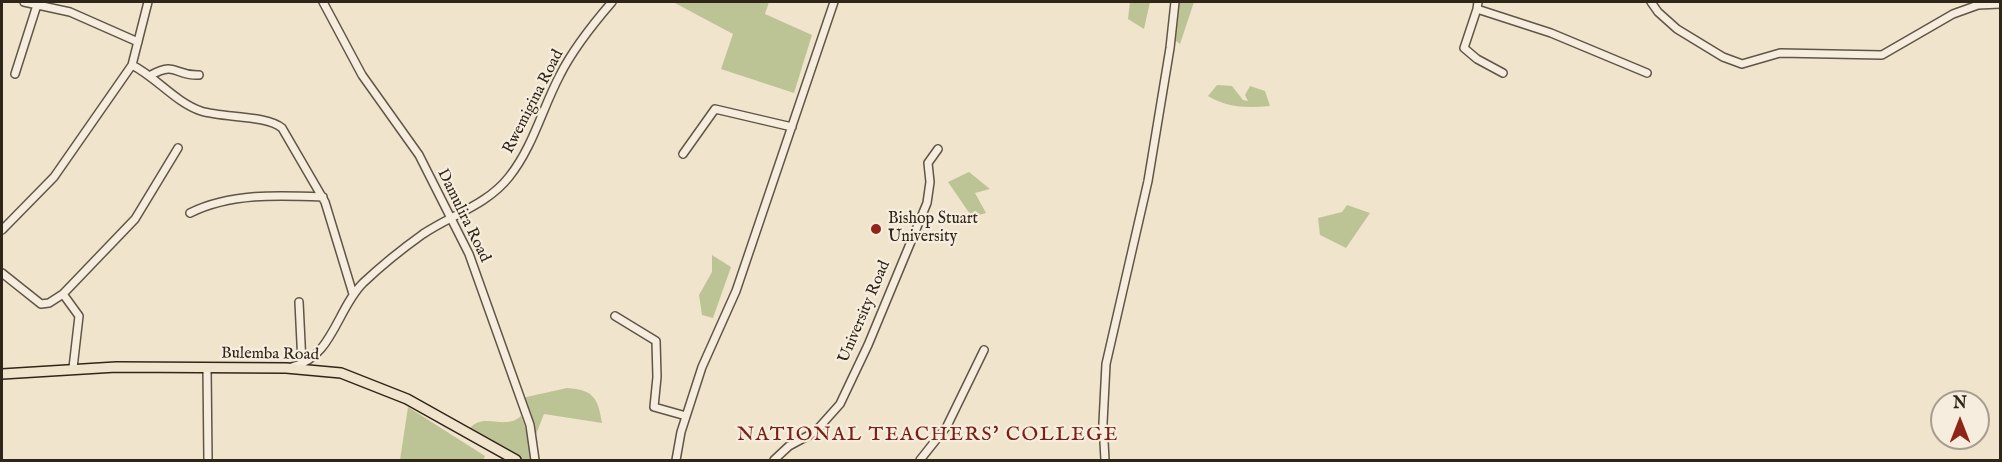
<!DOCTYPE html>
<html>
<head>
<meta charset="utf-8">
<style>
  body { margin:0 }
  #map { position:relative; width:2002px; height:462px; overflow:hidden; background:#f1e4cc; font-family:"IM FELL English",serif }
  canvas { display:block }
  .frame { position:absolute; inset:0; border:3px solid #302519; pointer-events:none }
  .north { position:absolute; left:1930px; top:390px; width:60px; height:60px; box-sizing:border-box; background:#f6edde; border:2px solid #a79d8f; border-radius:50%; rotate:0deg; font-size:16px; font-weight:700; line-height:24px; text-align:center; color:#302519 }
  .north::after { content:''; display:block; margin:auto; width:21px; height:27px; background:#8f2418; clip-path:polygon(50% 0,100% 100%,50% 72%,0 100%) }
</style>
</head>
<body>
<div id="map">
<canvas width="2002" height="462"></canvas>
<div class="frame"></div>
<div class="north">N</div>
</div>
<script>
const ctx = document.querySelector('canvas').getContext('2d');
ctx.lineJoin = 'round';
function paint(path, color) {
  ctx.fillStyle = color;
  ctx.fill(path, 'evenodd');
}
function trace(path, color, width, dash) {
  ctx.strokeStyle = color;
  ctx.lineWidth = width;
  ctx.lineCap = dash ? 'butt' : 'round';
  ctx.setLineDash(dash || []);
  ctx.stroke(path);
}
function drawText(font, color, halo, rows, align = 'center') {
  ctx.font = font + ' "IM FELL English",serif';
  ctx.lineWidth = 4.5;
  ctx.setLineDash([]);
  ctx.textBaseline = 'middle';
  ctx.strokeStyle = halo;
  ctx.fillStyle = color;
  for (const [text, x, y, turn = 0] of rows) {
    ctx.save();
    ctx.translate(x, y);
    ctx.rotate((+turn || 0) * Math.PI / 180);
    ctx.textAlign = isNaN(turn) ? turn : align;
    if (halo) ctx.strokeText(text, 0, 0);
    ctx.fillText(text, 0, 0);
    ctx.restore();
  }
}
paint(new Path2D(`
  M673 2H769L765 14 812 35 794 93 721 69 733 34Z
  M1130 2H1150L1144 29 1128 19Z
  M1173 2H1194L1180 44 1171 37Z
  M1217 85 1232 86 1243 100 1248 101 1245 95 1250 86 1265 91 1270 106C1247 108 1228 108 1208 96Z
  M969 172 990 189 975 193 986 213 972 217 948 182Z
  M1347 205 1370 213 1346 248 1320 235 1318 218 1342 212Z
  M712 255 731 267 713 318 702 315 699 295 712 272Z
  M567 388C594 390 598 398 602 423L544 414 535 437H533L522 398Z
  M408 407 485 456 483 460H400Z
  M521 416 530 441 531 460H514L467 432C482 409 503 432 521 416Z`), '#bcc496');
const minor = new Path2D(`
  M24 2 70 12 138 42
  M323 2 362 75 419 155 469 254 530 425 535 460
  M1478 2 1477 9 1551 33 1647 73
  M1651 2 1658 12 1677 29 1723 57 1742 64 1780 53 1882 55 1953 14 1978 5 2000 4
  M1477 9 1464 48 1477 59 1503 73
  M132 65C156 77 175 102 201 111 223 118 267 115 282 128L325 202 353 294
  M15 74 37 5
  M151 75C177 61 174 76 199 75
  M683 154 715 109 792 127
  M190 213C230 193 278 195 323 197
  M2 230 54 177 132 65 148 2
  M2 273 41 304 49 303 63 294 135 219 178 148
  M63 294 79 316 73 368
  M299 302 302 364
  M615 316 656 341 657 377 654 407 686 416
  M292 367C332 358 337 309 363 283 381 266 402 249 423 234 451 215 487 205 509 177 533 147 542 109 560 75 573 49 593 24 612 2
  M207 368 208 460
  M676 460 681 432 702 367 736 291 834 2
  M774 460 789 446 815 432 840 404 868 345 927 203 930 182 928 163 938 149
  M920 460 947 426 984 350
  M1105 460 1103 423 1106 364 1148 181 1170 48 1175 2`);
const major = new Path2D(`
  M2 374 116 367 286 368 341 373 407 399 516 460`);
trace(minor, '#605546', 10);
trace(major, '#302519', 12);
trace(minor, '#f6edde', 7);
trace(major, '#f1e4cc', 9);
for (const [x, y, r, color] of [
  [876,229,6,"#8f2418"]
]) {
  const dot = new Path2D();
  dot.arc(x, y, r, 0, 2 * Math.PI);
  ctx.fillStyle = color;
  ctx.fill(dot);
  trace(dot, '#f6edde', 2);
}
drawText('16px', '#302519', '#f6edde', [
  ["Rwemigina Road",534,102,-63],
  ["Damulira Road",463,216,64],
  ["University Road",865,312,-67],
  ["Bulemba Road",270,355,1]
]);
drawText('16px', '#302519', '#f6edde', [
  ["Bishop Stuart",888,220],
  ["University",888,238]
], 'left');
ctx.letterSpacing = '1.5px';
drawText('20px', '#7a1f14', '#f6edde', [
  ["NATIONAL TEACHERS' COLLEGE",928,436]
]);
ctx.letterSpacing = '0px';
</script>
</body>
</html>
